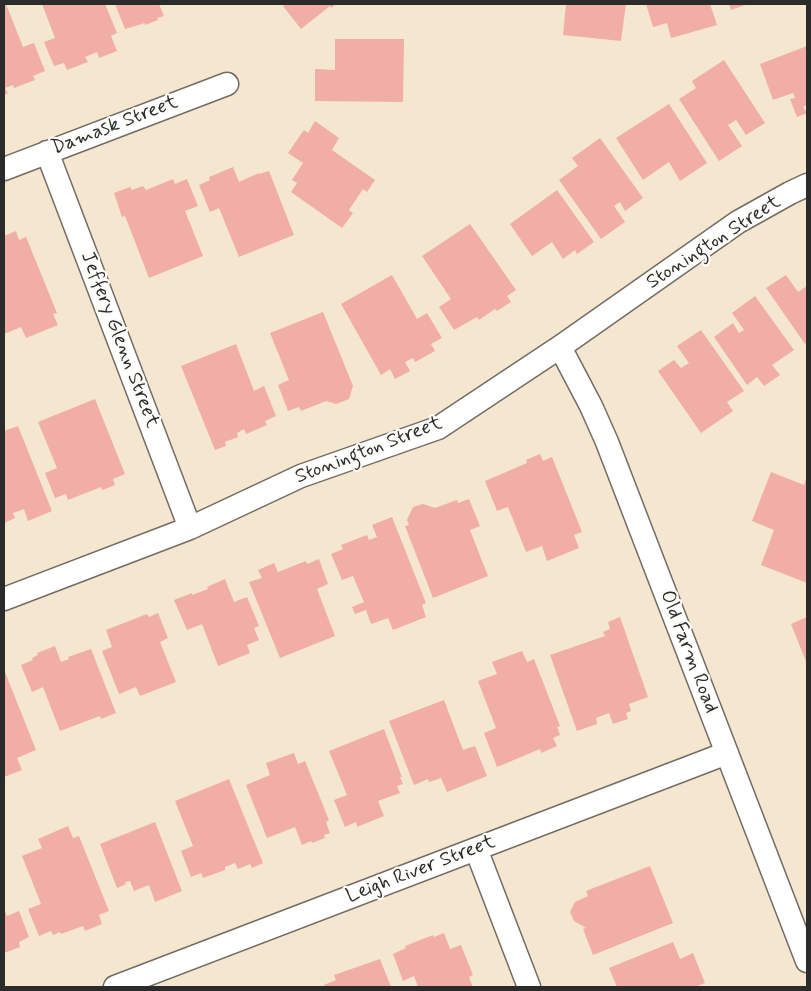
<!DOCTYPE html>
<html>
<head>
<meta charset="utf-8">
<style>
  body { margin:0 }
  #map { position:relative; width:811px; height:991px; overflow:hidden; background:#f5e6cf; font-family:Mynerve,sans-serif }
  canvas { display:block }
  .frame { position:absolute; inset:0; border:5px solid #2b2b2b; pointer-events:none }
</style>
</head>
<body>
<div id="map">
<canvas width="811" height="991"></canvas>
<div class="frame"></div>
</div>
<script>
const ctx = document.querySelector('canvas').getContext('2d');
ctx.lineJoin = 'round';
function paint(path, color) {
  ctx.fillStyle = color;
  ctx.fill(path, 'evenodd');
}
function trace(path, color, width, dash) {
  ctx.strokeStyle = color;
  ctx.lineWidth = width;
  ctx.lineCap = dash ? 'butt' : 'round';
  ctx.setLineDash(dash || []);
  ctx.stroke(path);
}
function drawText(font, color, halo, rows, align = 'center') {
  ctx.font = font + ' Mynerve,sans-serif';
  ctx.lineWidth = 4.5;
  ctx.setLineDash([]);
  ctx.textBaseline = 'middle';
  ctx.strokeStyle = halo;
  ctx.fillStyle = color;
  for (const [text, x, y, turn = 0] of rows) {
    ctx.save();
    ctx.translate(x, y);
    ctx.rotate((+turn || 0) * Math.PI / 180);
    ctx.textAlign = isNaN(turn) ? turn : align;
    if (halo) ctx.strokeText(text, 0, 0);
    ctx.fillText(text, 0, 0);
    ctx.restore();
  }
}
paint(new Path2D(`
  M4 4H6L23 47 34 43 45 71 33 76 35 80 14 88 13 85 5 88 8 93 4 95Z
  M42 4H105L117 33 111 36 117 51 99 58 97 52 85 57 88 62 67 70 64 63 54 66 44 42 55 38Z
  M115 4H159L164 16 157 18 158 20 145 25V23L125 29Z
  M286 4H336L331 8 330 6 301 29 283 6Z
  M566 4H626L621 41 563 35Z
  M646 4H710L717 25 671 38 667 23 653 27Z
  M729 4H748L731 10Z
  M335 39H404L403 102 315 101V69L335 70Z
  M807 46V105L803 107 807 113 797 117 790 99 795 98 793 93 773 100 760 64Z
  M724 60 765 123 746 135 736 120 728 125 742 146 719 161 679 99 696 88 692 81Z
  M669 104 707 163 680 181 669 162 643 180 616 138Z
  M315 121 339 138 332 150 375 180 367 192 363 189 349 210 353 213 342 228 291 192 297 183 292 180 303 163 288 153 304 130 308 133Z
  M600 138 643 198 625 211 620 202 614 206 625 222 601 239 559 180 578 166 572 158Z
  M233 167 239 182 259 173V174L269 171 294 235 239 257 219 208 210 212 199 185 210 180 209 177Z
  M173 179 175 184 187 179 198 206 185 211 203 256 149 278 125 216 122 217 114 193 130 187 132 190 143 186 146 190Z
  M557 190 594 242 577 254 575 250 563 259 552 242 532 256 510 224Z
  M470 224 516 290 507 296 511 302 497 311 495 309 479 320 477 317 454 330 439 307 451 299 422 256Z
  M16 231 19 240 26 237 57 313 53 314 58 325 26 338 21 327 4 334V236Z
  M392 275 417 319 427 313 442 338 431 344 435 351 415 362 413 358 405 362 410 371 395 379 390 369 381 375 341 304Z
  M786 275 798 292 807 286V342L805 344 766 288Z
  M755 296 794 350 772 365 780 375 764 386 757 377 747 385 714 337 733 323 739 333 744 330 732 313Z
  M323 312 353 386 349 399 336 404 326 401 301 411 299 407 288 411 278 385 289 380 270 333Z
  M701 330 744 391 727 402 733 411 701 433 658 371 674 360 681 368 689 363 677 346Z
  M236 344 254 391 264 386 276 416 265 421 267 425 246 434 244 429 237 433 238 437 225 442 226 446 215 450 181 366Z
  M95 399 125 474 113 479 115 485 102 490 101 487 68 500 66 494 55 498 45 473 57 468 38 422Z
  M18 426 52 511 28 521 24 509 13 513 15 518 4 523V431Z
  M540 454 543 461 552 457 582 532 574 535 579 548 547 561 542 546 526 552 508 507 497 511 485 481 527 463 526 460Z
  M771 472 804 485 807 476V583L761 565 774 530 752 521Z
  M469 499 480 526 470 530 488 576 433 598 405 526 409 525 407 520 413 507 423 504 435 508 457 500 458 503Z
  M392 517 426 603 422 605 426 617 393 630 388 618 371 624 366 610 355 614 352 607 364 602 353 576 342 580 331 554 343 549 341 545 367 535 369 540 377 537 372 525Z
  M319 559 328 584 317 589 335 636 280 658 249 582 262 578 258 570 274 563 278 572 306 561 307 564Z
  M225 579 234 602 247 597 259 626 254 628 259 640 247 645 250 653 218 666 202 624 187 630 174 600 192 593V595L208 589 207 587Z
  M158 613 168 638 160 642 176 682 140 696 136 687 119 694 102 651 112 647 106 630 147 614 149 617Z
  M620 617 648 697 629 704 631 711 626 713 628 719 613 724 609 713 596 718 597 724 577 731 550 655 605 636 603 632 610 629 608 622Z
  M807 617V664L791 624Z
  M55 646 61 662 69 659 68 657 91 649 116 713 101 719 100 716 60 731 43 687 32 692 21 665 33 660 32 658 38 655 37 653Z
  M522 651 527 662 534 659 560 726 557 727 560 735 553 738 557 746 541 753 540 749 497 767 484 733 496 728 478 681 497 674 492 662Z
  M5 672 36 750 17 758 22 770 4 777V673Z
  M444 700 463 750 475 746 487 776 447 792 441 778 429 782 428 779 414 785 389 721Z
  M384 729 402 777H400L403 784 397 786 400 793 378 801 384 816 357 827 356 822 345 827 334 800 347 795 329 751Z
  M294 753 298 764 305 761 329 820 326 822 330 833 324 835 325 838 312 843 311 841 302 845 295 827 267 838 246 785 270 775 266 763Z
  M229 779 263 863 252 868 250 864 238 869 235 863 225 867V870L203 878 201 873 191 877 181 851 193 846 175 801Z
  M155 822 182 891 155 902 149 885 134 891 130 881 125 882 126 884 117 888 100 844Z
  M68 826 73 838 79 836 109 911 99 915 102 924 85 931 83 926 61 934 60 932 53 935 51 931 39 936 28 909 41 904 22 856 42 848 38 839Z
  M650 866 673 923 593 955 583 929 586 928 574 921 570 912 575 902 588 896 586 891Z
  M4 909 7 916 19 911 29 937 19 942 20 947 4 953Z
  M444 933 450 949 461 945 473 975 469 977 473 987H418L414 976 403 981 393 954 406 948 405 946 433 935 434 937Z
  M673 942 680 959 693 953 705 983 695 987H617L609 968Z
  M380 959 391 987H325L324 985 336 980 334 975Z`), '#f0aea7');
const street = new Path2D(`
  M47 152 190 528
  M4 169 227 84
  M560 347 591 406 607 442 807 961
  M4 599 190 528 301 476 438 428 560 347 738 222 790 193 807 185
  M476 849 529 987
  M115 987 727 753`);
trace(street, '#726c64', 25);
trace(street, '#fff', 22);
drawText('20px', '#2b2b2b', '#fdfcf7', [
  ["Damask Street",115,126,-21],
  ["Stonington Street",714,243,-33],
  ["Jeffery Glenn Street",119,340,69],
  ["Stonington Street",369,451,-21],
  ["Old Farm Road",688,652,69],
  ["Leigh River Street",421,870,-21]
]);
</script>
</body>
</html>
